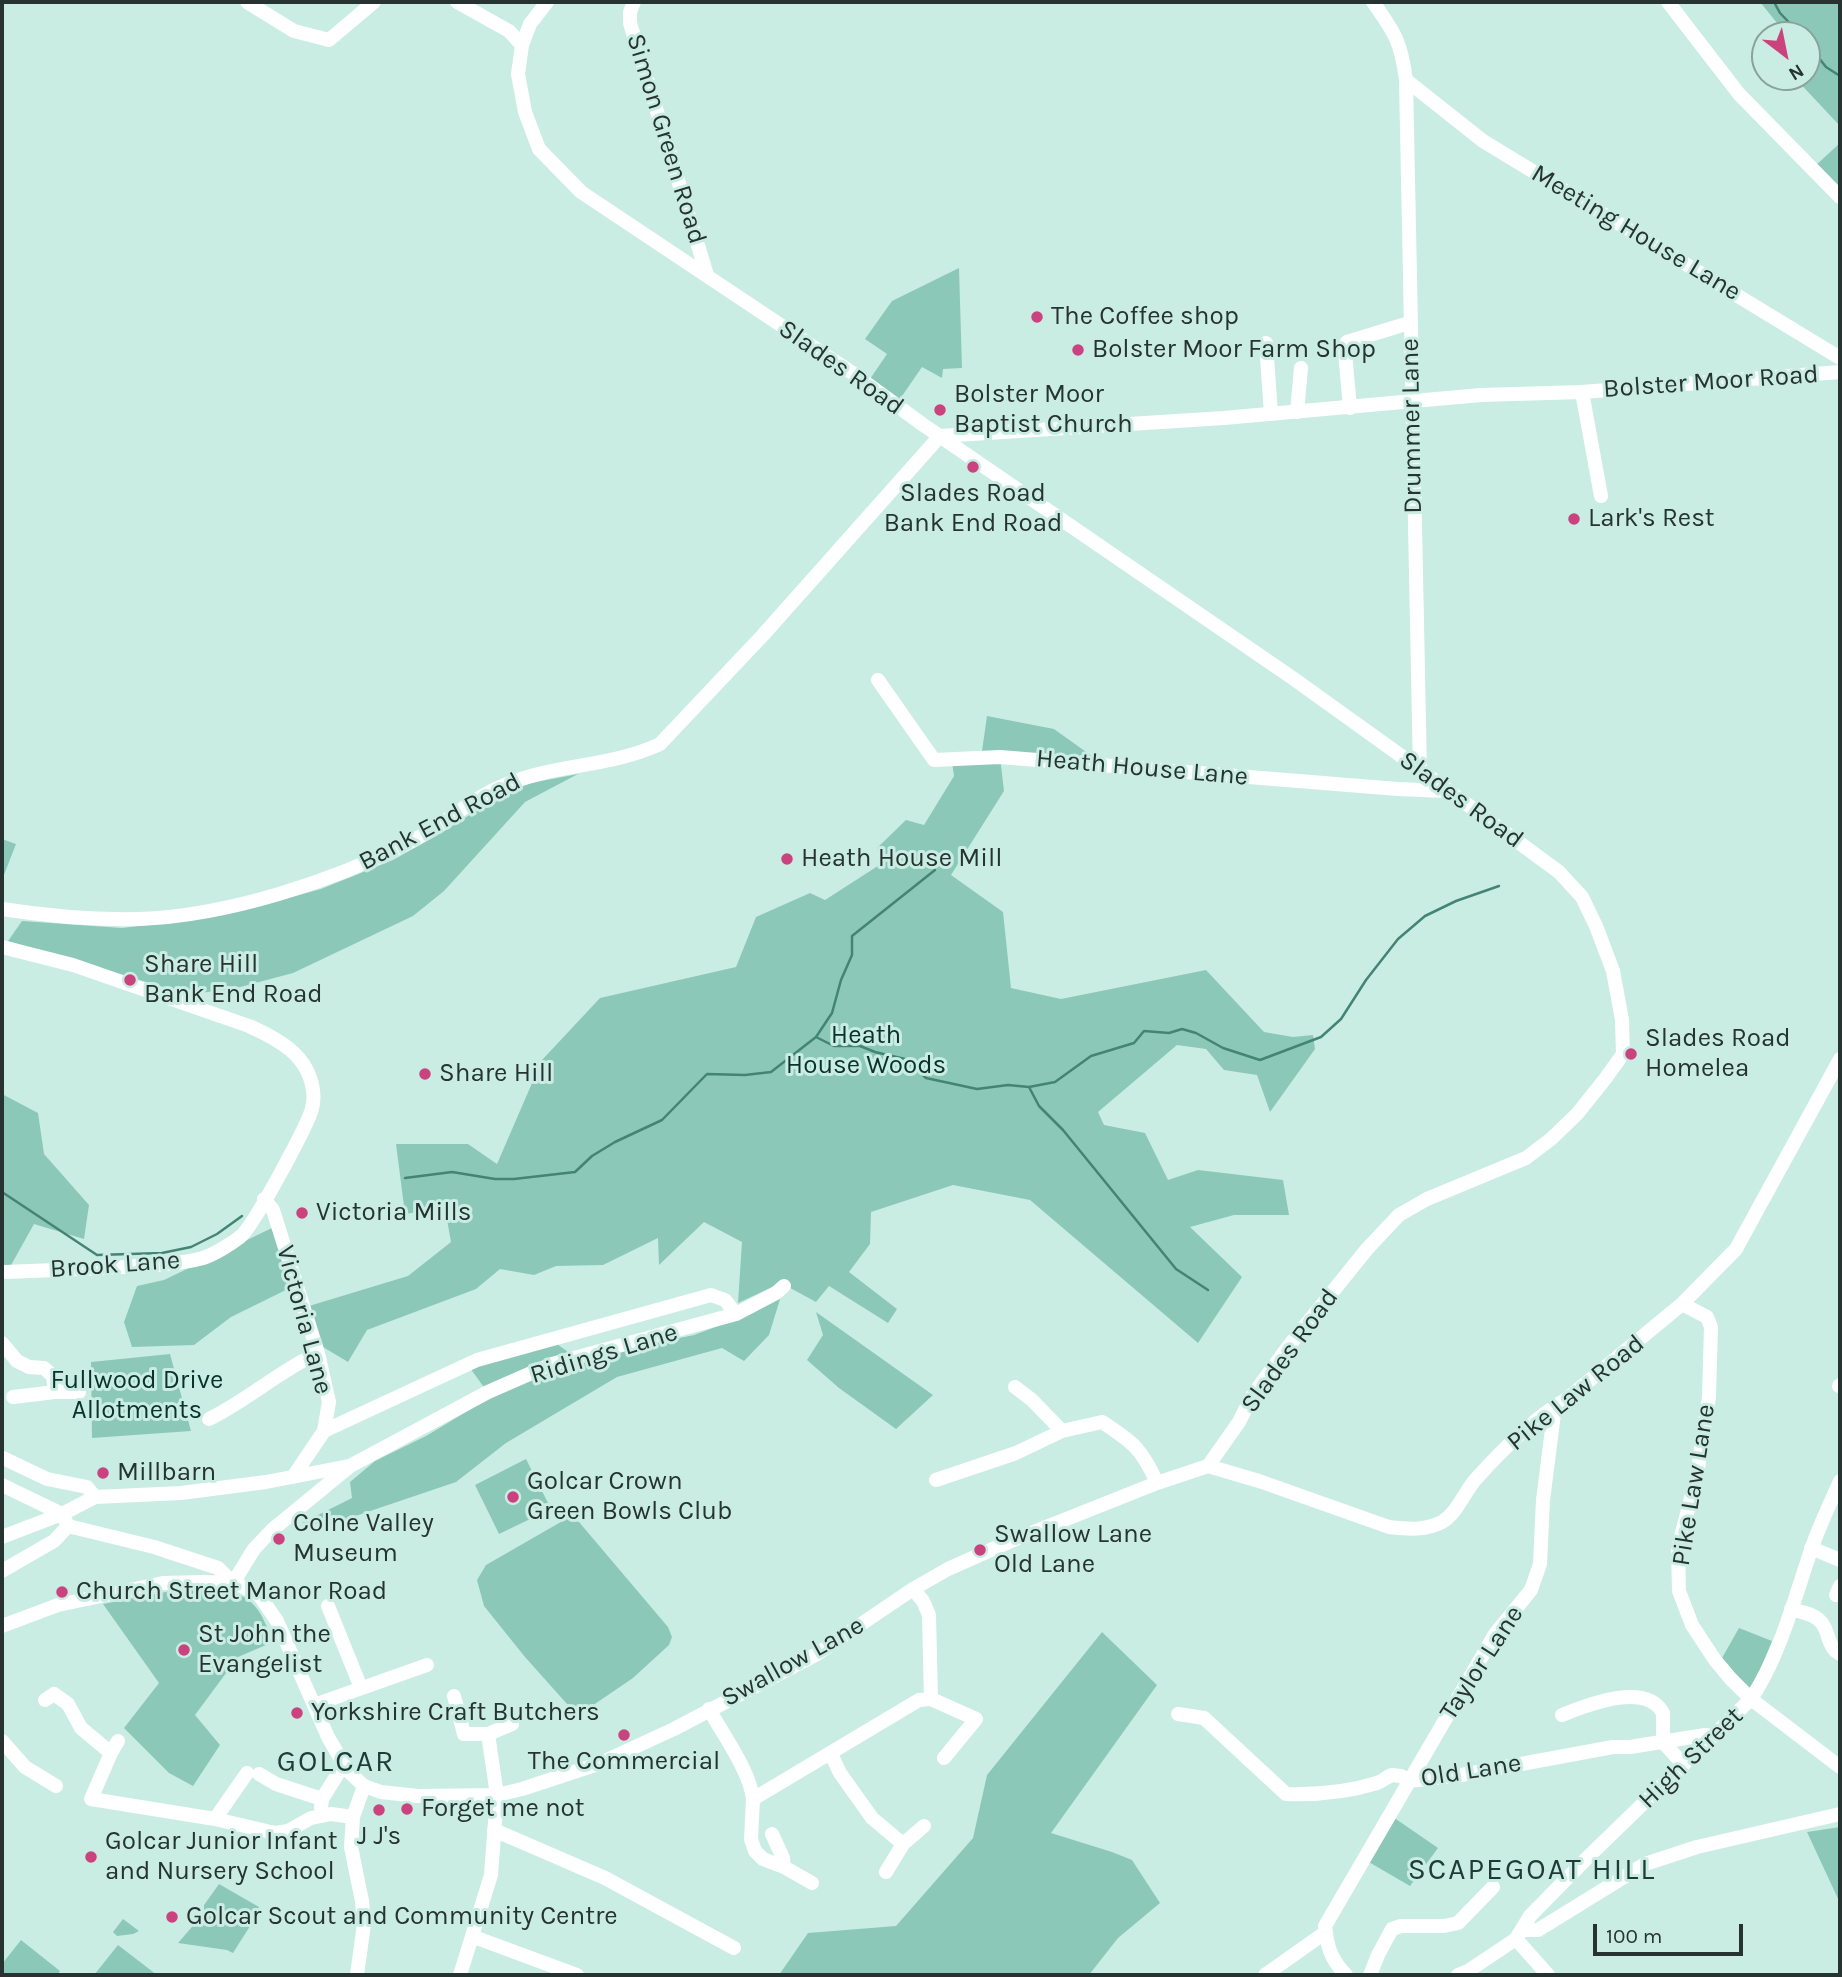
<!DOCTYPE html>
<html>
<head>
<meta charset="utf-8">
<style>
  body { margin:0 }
  #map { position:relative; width:1842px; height:1977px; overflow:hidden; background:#caede3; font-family:Karla,sans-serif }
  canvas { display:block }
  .frame { position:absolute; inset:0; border:4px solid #263330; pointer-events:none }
  .north { position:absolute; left:1751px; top:21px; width:70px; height:70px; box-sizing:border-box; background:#caede3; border:2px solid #88a39b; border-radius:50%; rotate:148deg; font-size:19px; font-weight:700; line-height:28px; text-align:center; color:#263330 }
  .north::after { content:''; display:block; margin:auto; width:24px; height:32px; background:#ca427e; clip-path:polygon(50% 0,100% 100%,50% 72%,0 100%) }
  .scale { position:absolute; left:1593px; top:1924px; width:150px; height:32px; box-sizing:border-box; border:4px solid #263330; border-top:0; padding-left:9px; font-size:21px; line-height:24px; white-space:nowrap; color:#263330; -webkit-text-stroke:5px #caede3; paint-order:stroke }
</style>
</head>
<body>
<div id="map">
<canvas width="1842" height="1977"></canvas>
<div class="frame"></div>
<div class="north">N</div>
<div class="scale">100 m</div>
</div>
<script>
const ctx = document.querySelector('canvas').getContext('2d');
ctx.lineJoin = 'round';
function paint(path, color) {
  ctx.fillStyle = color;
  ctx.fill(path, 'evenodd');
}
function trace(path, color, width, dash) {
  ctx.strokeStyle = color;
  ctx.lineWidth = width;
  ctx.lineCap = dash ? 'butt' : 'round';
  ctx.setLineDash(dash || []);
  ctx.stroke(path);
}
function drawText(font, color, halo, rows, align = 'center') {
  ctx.font = font + ' Karla,sans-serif';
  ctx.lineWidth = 6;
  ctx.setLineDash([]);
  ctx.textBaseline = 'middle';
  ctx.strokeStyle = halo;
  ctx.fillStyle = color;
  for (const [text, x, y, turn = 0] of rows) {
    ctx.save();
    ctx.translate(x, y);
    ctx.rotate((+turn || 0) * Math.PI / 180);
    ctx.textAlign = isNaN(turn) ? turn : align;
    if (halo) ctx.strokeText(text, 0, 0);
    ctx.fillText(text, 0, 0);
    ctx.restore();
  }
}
paint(new Path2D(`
  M1760 2H1840V126L1794 77H1807V35H1765V45L1759 39 1777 23Z
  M1840 143V191L1815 166Z
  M959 268 962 368 943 369 942 378 922 367 900 399 870 379 887 354 865 339 892 301Z
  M987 716 1054 729 1096 759 982 751Z
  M1000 757 1004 791 951 875 1003 912 1011 988 1061 999 1206 970 1264 1032 1293 1037 1313 1035 1315 1049 1270 1112 1257 1075 1224 1070 1206 1049 1177 1045 1098 1112 1104 1125 1145 1133 1168 1180 1198 1170 1283 1180 1289 1215H1234L1190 1227 1242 1277 1198 1343 1030 1200 953 1185 871 1212 870 1244 849 1272 897 1309 888 1323 829 1286 816 1302 781 1283 738 1303 742 1242 704 1222 659 1265 658 1238 603 1265 556 1266 534 1275 500 1269 476 1289 367 1330 348 1362 323 1347 309 1306 408 1276 451 1242 445 1208 405 1214 396 1144H468L497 1164 542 1060 600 998 736 967 756 917 810 893 825 900 884 862 877 848 906 820 924 825 954 776 952 762Z
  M578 774 525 802 444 891 413 916 293 973 229 990 187 994 8 941 22 921 122 928 183 921 245 910 321 889 393 860 443 832 499 796 531 783Z
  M2 839 16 844 2 880Z
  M2 1094 38 1113 44 1154 89 1205 84 1239 34 1224 10 1267 2 1265Z
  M274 1227 292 1287 231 1317 194 1345 132 1347 124 1322 137 1286 164 1280Z
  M781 1296 769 1335 744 1361 722 1348 617 1377 506 1443 456 1482 332 1524 302 1523 352 1498 350 1482 375 1461 426 1436 491 1397 470 1368 557 1344 578 1359 694 1335 753 1313Z
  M816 1312 933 1395 896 1429 839 1388 807 1360 823 1335Z
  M170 1354 191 1431 92 1438 91 1362Z
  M526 1459 551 1509 499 1534 475 1485Z
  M566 1519 579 1522 668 1627 672 1637 669 1645 633 1678 586 1710 567 1704 525 1657 484 1606 477 1580 486 1565Z
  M217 1589C255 1595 260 1609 273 1642L238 1657 195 1715 220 1745 193 1786 169 1773 124 1728 159 1683 103 1604 171 1591Z
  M1739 1628 1772 1641 1751 1692 1722 1658Z
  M1102 1632 1157 1685 1051 1833 1112 1852 1132 1860 1160 1903 1118 1938 1089 1975H779L808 1933 896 1926 973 1838 987 1775Z
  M1393 1817 1438 1848 1410 1886 1367 1861Z
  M1840 1827V1903L1807 1832Z
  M219 1884 259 1907 252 1923 233 1953 227 1950 178 1943 204 1913V1905Z
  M123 1919 139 1931 133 1934 117 1936 113 1932Z
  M21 1940 60 1971 57 1975H2V1964Z
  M118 1945 157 1975H94Z`), '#8cc8b8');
trace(new Path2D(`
  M1774 2 1780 13 1801 35
  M1807 43 1826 67 1840 76
  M816 1037 832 1013 841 980 852 955V936L935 870
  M1029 1087 1039 1106 1063 1130 1176 1269 1208 1290
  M405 1178 452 1172 495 1179H514L575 1172 592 1156 615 1142 662 1120 707 1074 745 1075 771 1072 816 1037 834 1046H860L875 1052 905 1059 926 1078 977 1089 1008 1085 1029 1087 1055 1082 1091 1056 1134 1043 1144 1031 1169 1033 1182 1029 1196 1033 1223 1048 1260 1060 1321 1037 1341 1019 1366 980 1398 939 1425 916 1456 901 1499 886
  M2 1192 97 1255 162 1253 191 1247 217 1234 242 1216`), '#448475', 2.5);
trace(new Path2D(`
  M247 2 294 31 329 40 374 2
  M457 2 509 31 522 45
  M547 2 530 24 522 45 518 74 525 112 539 149 581 192 851 372 922 424 1294 679 1404 758 1559 872 1582 897 1596 926 1613 971 1622 1020 1623 1054 1605 1079 1577 1114 1551 1139 1526 1158 1427 1199 1399 1215 1367 1249 1288 1347 1252 1396 1239 1422 1208 1466
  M634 2 630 12V23L707 275
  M1373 2C1395 33 1401 42 1406 80L1420 771
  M1668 2 1739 94 1840 197
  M1406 80 1483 141 1840 358
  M1266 343 1271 414
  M1582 392 1601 496
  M1350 408 1345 352 1347 342 1409 323
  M1297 412 1301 368
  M940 436 1224 418 1481 395 1582 392 1840 372
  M878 680 934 760 1000 757 1398 789 1446 791
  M2 909C47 916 93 920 139 919 227 916 334 881 412 841 446 824 471 798 507 784 556 764 611 767 660 744L763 635 940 436
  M2 947 73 965 249 1026C278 1039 309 1055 313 1091 314 1097 313 1106 311 1112 304 1131 254 1226 240 1237 231 1244 215 1254 203 1258 178 1265 150 1265 124 1267 83 1269 43 1271 2 1272
  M264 1199 273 1210 318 1353 329 1402 324 1431 293 1477
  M1682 1304 1707 1317 1711 1327 1709 1397 1697 1475 1678 1548 1679 1591 1692 1625 1715 1660 1730 1678 1751 1699 1840 1767
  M2 1343 17 1361 29 1367 44 1368 53 1376 55 1392H79
  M1839 1386 1840 1385
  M1015 1387 1032 1400 1062 1431
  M13 1397 55 1392
  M209 1419C248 1400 279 1371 318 1353
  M324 1431 477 1360 711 1295 725 1300 736 1314
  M3 1458 47 1479 87 1487 95 1497
  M1208 1466 1259 1481 1389 1527C1407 1529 1425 1531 1442 1522 1457 1513 1464 1493 1475 1480 1500 1452 1535 1417 1568 1398L1682 1304 1736 1249 1840 1059
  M936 1480 1016 1453 1062 1431 1102 1422C1133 1442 1142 1449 1157 1483
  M2 1485 62 1514 68 1526 154 1547 218 1568 233 1583
  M2 1537 62 1514 95 1497 181 1493 266 1482 349 1466
  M1811 1548 1840 1560
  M2 1571 54 1541 68 1526
  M233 1583 254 1549 272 1530 350 1466 488 1392 552 1364 736 1314 776 1293 784 1286
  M913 1589 923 1601 929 1615 931 1699 976 1719 944 1758
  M1836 1595 1840 1586
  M328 1606 361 1688
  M1791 1609C1800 1612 1812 1613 1819 1620 1830 1629 1826 1647 1840 1654
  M2 1626 58 1605 163 1583 204 1582 233 1583 241 1586 259 1595 277 1621 328 1737 347 1770 364 1786 381 1792 418 1796 497 1795 522 1789 598 1764 674 1729 817 1654 913 1589 948 1569 1011 1541 1157 1483 1208 1466
  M454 1696 464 1734H488
  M45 1700 54 1694 68 1704 81 1728 111 1753
  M314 1705 427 1665
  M709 1709C723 1735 750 1771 753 1799
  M1178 1714 1204 1718 1286 1794C1316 1795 1348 1792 1377 1783 1383 1781 1386 1777 1392 1775L1401 1776 1408 1781 1456 1776 1613 1747H1630L1705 1735 1714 1736
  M1562 1715C1587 1705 1646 1681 1663 1713V1742L1683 1764
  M2 1741 25 1767 56 1786
  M118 1741 111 1753 91 1799 215 1819 275 1833 288 1831 311 1818 331 1814 353 1817
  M831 1754 840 1773 872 1818 903 1844 886 1872
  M259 1774 276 1784 322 1799
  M321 1808 322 1799 337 1775
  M215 1819 247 1773
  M494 1830 605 1878 734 1948
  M772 1834 783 1858 784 1867
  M903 1844 924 1826
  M812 1883 784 1867 763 1859 755 1851 751 1839 753 1799 919 1700 931 1699
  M1522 1930H1538L1645 1864 1697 1847 1840 1814
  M474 1937 577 1975
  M1516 1939 1548 1975
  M357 1975 364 1924 362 1901 351 1847 353 1817 364 1786
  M460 1975 491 1875 497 1795 488 1734 512 1724
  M1265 1975 1326 1932
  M1346 1975C1331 1960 1327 1946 1325 1926L1495 1634 1531 1590 1540 1564 1543 1500 1555 1406
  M1370 1975 1378 1955 1392 1929 1401 1926H1444L1458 1923 1493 1887
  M1458 1975 1468 1971 1516 1939 1530 1916 1587 1858 1751 1699C1780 1655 1794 1600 1811 1550 1819 1526 1830 1504 1840 1481`), '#fff', 14);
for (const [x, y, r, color] of [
  [1037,317,7,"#ca427e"],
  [1078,350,7,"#ca427e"],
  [940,410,7,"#ca427e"],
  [973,467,7,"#ca427e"],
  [1574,519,7,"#ca427e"],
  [787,859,7,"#ca427e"],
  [130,980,7,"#ca427e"],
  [1631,1054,7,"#ca427e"],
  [425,1074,7,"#ca427e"],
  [302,1213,7,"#ca427e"],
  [103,1473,7,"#ca427e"],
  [513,1497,7,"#ca427e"],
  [279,1539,7,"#ca427e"],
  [980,1550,7,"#ca427e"],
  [62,1592,7,"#ca427e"],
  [184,1650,7,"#ca427e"],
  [297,1713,7,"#ca427e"],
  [624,1735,7,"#ca427e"],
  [407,1809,7,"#ca427e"],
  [379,1810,7,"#ca427e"],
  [91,1857,7,"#ca427e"],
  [172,1917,7,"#ca427e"]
]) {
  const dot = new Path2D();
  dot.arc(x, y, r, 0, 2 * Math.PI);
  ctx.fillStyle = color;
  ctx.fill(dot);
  trace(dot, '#caede3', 2.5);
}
drawText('26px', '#263330', '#caede3', [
  ["Simon Green Road",666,139,73],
  ["Meeting House Lane",1636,233,31],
  ["Slades Road",841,368,35],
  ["Bolster Moor Road",1711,382,-4],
  ["Drummer Lane",1412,426,-91],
  ["Heath House Lane",1142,768,5],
  ["Slades Road",1461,800,36],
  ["Bank End Road",440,822,-28],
  ["Brook Lane",115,1265,-4],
  ["Victoria Lane",304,1320,75],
  ["Slades Road",1290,1351,-54],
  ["Ridings Lane",604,1354,-17],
  ["Pike Law Road",1576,1393,-39],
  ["Pike Law Lane",1694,1485,-81],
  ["Swallow Lane",793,1662,-29],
  ["Taylor Lane",1482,1663,-57],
  ["High Street",1691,1758,-44],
  ["Old Lane",1471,1771,-9]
]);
drawText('26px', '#263330', '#caede3', [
  ["The Coffee shop",1051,317],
  ["Bolster Moor Farm Shop",1092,350],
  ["Bolster Moor",954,395],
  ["Baptist Church",954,425],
  ["Slades Road",973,494,"center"],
  ["Bank End Road",973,524,"center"],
  ["Lark's Rest",1588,519],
  ["Heath House Mill",801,859],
  ["Share Hill",144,965],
  ["Bank End Road",144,995],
  ["Slades Road",1645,1039],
  ["Homelea",1645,1069],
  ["Share Hill",439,1074],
  ["Victoria Mills",316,1213],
  ["Millbarn",117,1473],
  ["Golcar Crown",527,1482],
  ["Green Bowls Club",527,1512],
  ["Colne Valley",293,1524],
  ["Museum",293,1554],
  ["Swallow Lane",994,1535],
  ["Old Lane",994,1565],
  ["Church Street Manor Road",76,1592],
  ["St John the",198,1635],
  ["Evangelist",198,1665],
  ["Yorkshire Craft Butchers",311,1713],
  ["The Commercial",624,1762,"center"],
  ["Forget me not",421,1809],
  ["J J's",379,1837,"center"],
  ["Golcar Junior Infant",105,1842],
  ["and Nursery School",105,1872],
  ["Golcar Scout and Community Centre",186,1917]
], 'left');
drawText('26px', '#08322a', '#caede3', [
  ["Heath",866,1036],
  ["House Woods",866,1066],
  ["Fullwood Drive",137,1381],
  ["Allotments",137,1411]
]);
ctx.letterSpacing = '2px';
drawText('30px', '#1e3c35', '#caede3', [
  ["GOLCAR",336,1762],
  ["SCAPEGOAT HILL",1532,1870]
]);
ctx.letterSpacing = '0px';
</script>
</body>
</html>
